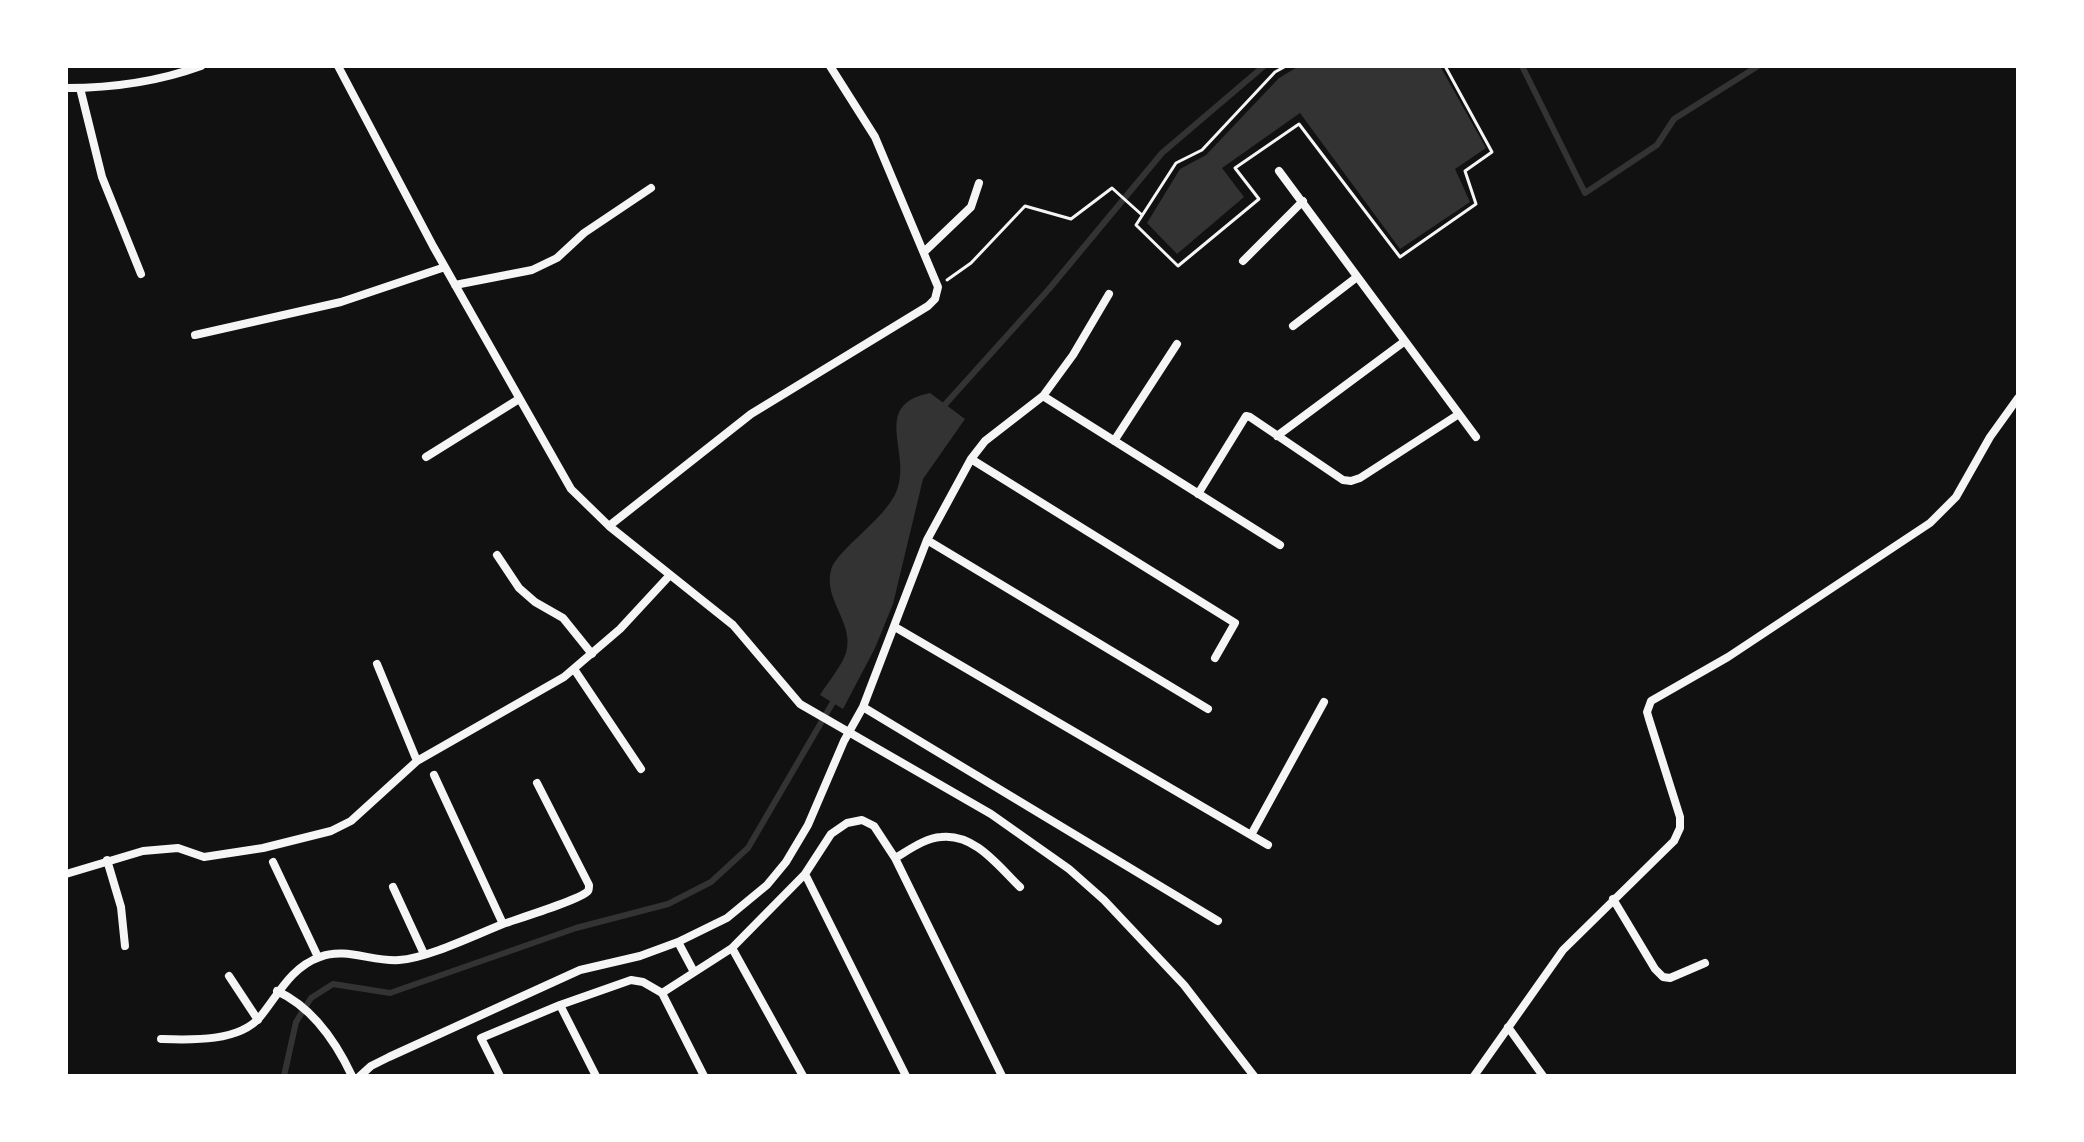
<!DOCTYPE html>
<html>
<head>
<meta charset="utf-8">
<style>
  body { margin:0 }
  #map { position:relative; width:2084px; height:1142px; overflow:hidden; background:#111; font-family:"Noto Sans",sans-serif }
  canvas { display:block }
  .frame { position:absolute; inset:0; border:68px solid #fff; pointer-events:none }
</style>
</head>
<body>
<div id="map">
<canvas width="2084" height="1142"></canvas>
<div class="frame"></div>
</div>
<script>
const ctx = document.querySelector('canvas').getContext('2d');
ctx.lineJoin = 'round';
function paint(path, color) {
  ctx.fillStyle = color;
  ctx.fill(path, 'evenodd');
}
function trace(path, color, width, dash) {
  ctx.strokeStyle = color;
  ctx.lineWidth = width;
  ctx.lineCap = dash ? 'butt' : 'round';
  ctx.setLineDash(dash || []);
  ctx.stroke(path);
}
paint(new Path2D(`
  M1299 66H1440L1486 148 1455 169 1470 202 1400 249 1300 113 1222 168 1244 197 1177 254 1147 223 1180 169 1206 155 1279 78Z
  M930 393 965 419 923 479 893 604 875 648 843 709 820 695C828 682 841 667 846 653 855 623 823 600 831 570 836 550 886 519 897 490 912 452 870 405 930 393Z`), '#333');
trace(new Path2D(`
  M1522 66 1585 193 1657 145 1674 119 1758 66
  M941 409 1049 289 1162 153 1264 66
  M284 1076 296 1022 311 998 333 984 390 993 576 928 668 904 711 882 748 848 836 697`), '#333', 6);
trace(new Path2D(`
  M1286 66 1275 72 1202 150 1176 163 1136 225 1178 266 1259 199 1235 168 1299 124 1400 257 1476 204 1465 171 1492 152 1445 66
  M947 280 971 263 1025 206 1071 219 1112 188 1142 215`), '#f5f5f5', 3);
trace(new Path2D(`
  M338 66 433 246 571 489 609 526 733 625 800 704 991 814 1069 869 1104 900 1184 985 1254 1076
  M66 88C113 88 157 82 201 66
  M80 88 102 177 141 274
  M1279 171 1476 437
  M924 252 971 207 979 183
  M1243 261 1303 201
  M455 285 532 270 557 258 584 233 651 188
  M1293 326 1357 277
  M195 335 341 302 445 267
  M1043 396 1280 545
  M1277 436 1405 341
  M1114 441 1177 344
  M426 457 519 399
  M971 459 1235 623 1215 658
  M1198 494 1246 416 1250 417 1343 480 1351 481 1360 478 1459 414
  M609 526 751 414 928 306 935 299 938 287 875 137 830 66
  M927 540 1208 709
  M497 555 519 588 535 602 563 618 592 654
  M895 627 1268 845
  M377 664 417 761
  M574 669 641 769
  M863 707 1218 921
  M434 775 503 924C517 919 582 899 588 891 589 890 589 887 589 885L537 783
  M1251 835 1324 702
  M895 858C909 850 925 838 941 837 975 833 999 867 1020 887
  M107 860 121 907 125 946
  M273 862 318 957
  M66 874 143 851 178 848 204 857 263 848 331 831 351 821 417 761 564 677 620 629 670 575
  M805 874 906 1076
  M393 887 424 954
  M1613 899 1655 969 1663 977 1670 978 1705 963
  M678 942 694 972
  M732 948 803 1076
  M229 976 258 1020
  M277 991C312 1007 336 1042 352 1076
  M662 993 704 1076
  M560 1005 596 1076
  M1508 1027 1543 1076
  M161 1039C191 1040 239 1042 260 1017 278 995 291 967 320 957 345 947 373 962 399 960 428 958 475 935 503 924
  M360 1076 371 1066 389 1057 580 970 640 956 678 942 727 918 767 885 786 862 808 825 844 741 863 707 927 540 971 459 985 441 1043 396 1073 355 1109 294
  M500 1076 481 1038 560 1005 631 980 643 982 662 993 732 948 805 874 831 834 847 823 862 820 874 826 895 858 1002 1076
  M1474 1076 1563 950 1674 841 1680 828V817L1649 719 1647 712 1651 701 1728 657 1930 523 1956 497 1990 437 2018 398`), '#f5f5f5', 8);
</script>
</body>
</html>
